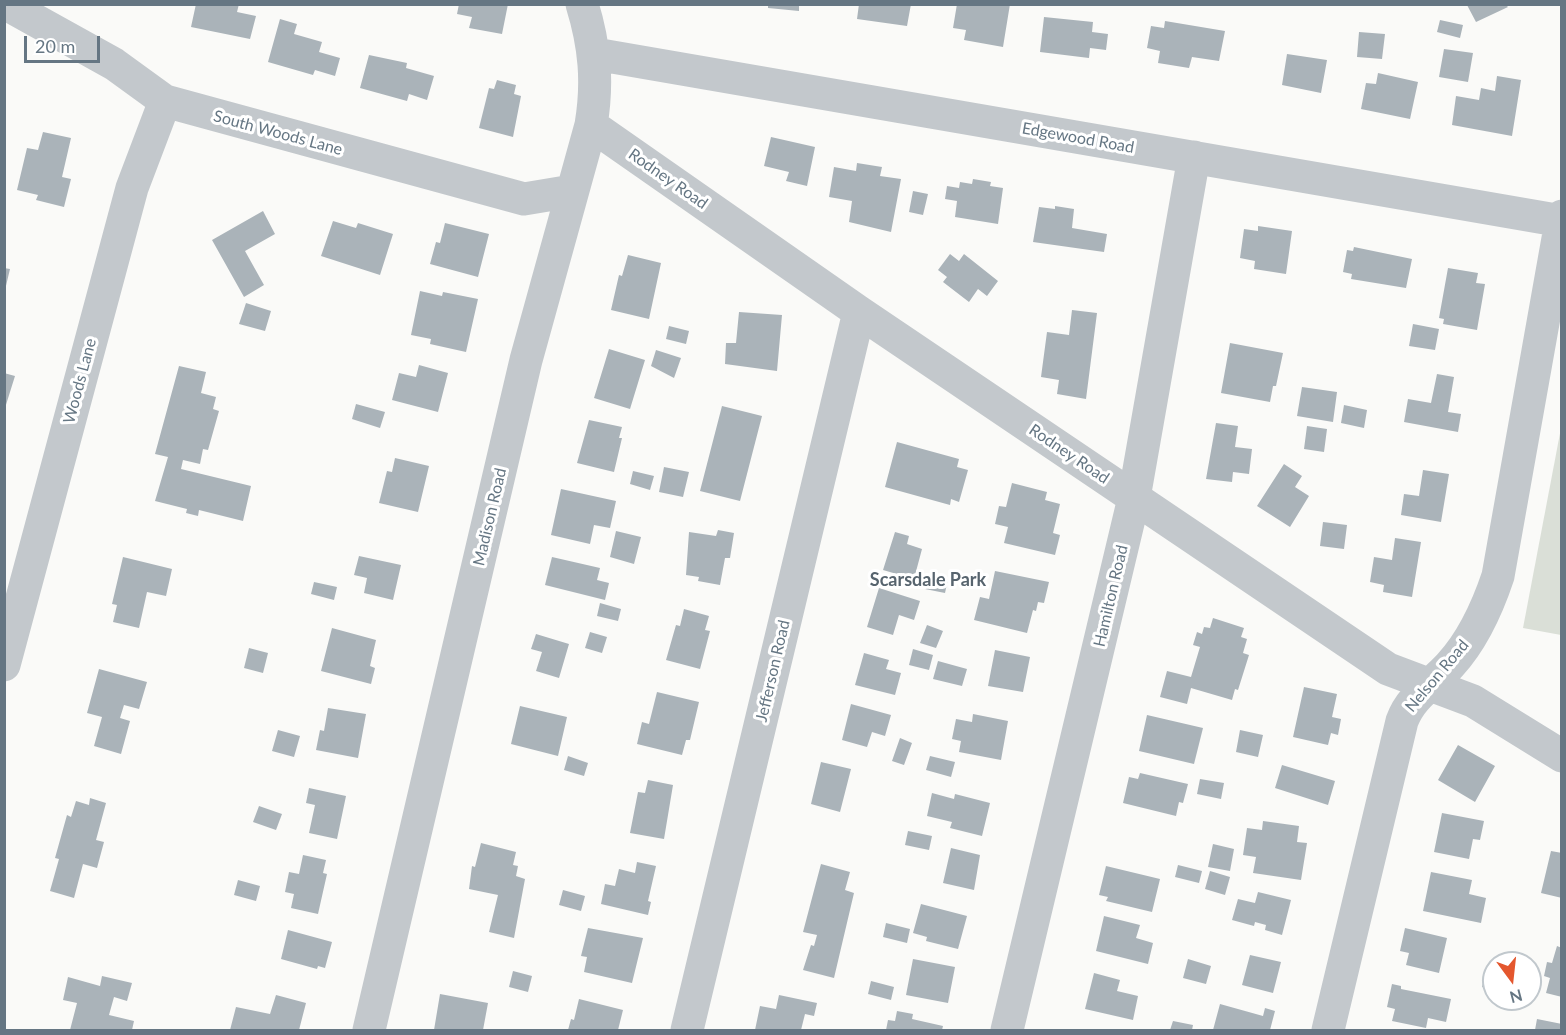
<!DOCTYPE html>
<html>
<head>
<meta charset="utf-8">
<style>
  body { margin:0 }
  #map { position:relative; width:1566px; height:1035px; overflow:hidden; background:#fafaf8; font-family:Lato,sans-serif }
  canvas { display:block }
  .frame { position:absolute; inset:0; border:6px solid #657683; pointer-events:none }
  .north { position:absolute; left:1482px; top:951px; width:60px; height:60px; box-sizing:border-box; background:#fff; border:2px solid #c1c8cd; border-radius:50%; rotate:165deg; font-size:16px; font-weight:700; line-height:24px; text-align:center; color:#657683 }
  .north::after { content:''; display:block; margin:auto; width:21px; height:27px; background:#e4572e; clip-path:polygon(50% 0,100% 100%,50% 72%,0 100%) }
  .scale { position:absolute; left:24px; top:36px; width:76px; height:27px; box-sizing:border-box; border:3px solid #657683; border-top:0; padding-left:8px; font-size:18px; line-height:21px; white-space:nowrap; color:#657683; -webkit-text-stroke:4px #fff; paint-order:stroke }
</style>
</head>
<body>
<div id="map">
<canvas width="1566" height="1035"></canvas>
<div class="frame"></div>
<div class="north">N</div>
<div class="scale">20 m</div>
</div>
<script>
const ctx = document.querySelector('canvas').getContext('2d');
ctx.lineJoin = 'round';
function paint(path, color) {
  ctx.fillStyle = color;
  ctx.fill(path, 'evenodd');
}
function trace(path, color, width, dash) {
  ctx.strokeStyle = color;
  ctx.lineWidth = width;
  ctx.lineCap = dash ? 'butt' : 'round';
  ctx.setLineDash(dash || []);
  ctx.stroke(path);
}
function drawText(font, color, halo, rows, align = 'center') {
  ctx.font = font + ' Lato,sans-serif';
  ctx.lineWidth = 6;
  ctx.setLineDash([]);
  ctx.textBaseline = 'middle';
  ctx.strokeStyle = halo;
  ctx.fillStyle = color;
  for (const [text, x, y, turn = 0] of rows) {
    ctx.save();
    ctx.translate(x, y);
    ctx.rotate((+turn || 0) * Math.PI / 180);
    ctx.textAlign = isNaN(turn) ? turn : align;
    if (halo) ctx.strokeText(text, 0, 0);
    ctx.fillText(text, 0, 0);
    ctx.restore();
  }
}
paint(new Path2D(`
  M1561 428V635L1523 628Z`), '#dadfd7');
paint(new Path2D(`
  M196 4H239L237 12 256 16 250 39 191 27Z
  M459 4H508L502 34 469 28 472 17 457 14Z
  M768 4H799V11L768 8Z
  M859 4H911L907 26 857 19Z
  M957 4H1010L1003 47 964 40 966 30 953 28Z
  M1467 5H1506L1508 7 1476 22Z
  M1044 17 1093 22 1092 32 1108 34 1106 50 1090 48 1089 58 1040 52Z
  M280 19 297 24 294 34 322 42 319 52 340 58 335 76 315 70 313 75 268 62Z
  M1440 20 1463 25 1460 38 1437 32Z
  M1165 21 1225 31 1219 61 1192 57 1189 68 1158 63 1160 51 1147 48 1151 26 1164 28Z
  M1359 32 1385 34 1382 59 1357 57Z
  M1444 49 1473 53 1468 82 1439 77Z
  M1287 54 1327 60 1321 93 1282 85Z
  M369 55 407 63 406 68 434 76 427 100 409 94 407 101 360 88Z
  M1378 73 1418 82 1410 119 1361 109 1366 83 1376 84Z
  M1497 76 1521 80 1512 136 1452 125 1456 96 1479 100 1481 88 1495 91Z
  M497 80 516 85 514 94 521 96 513 137 479 128 489 88 494 89Z
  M43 132 71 138 62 177 71 179 64 207 36 200 38 195 17 190 27 148 38 150Z
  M771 137 815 147 807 186 786 181 789 172 764 166Z
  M857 163 882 167 880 176 901 179 891 232 849 222 852 201 829 197 834 167 856 171Z
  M973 179 991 182 990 186 1003 188 998 224 955 217 957 201 945 199 947 186 959 188 960 182 972 184Z
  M913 191 928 194 923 215 909 212Z
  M1055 206 1074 209 1072 228 1107 234 1104 252 1033 242 1039 207 1055 209Z
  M263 211 275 234 245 251 264 285 244 297 212 240Z
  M333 221 356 228 358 223 393 234 380 275 321 256Z
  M445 223 489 234 478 277 430 264 436 242 440 243Z
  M1258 226 1292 231 1286 274 1254 269 1255 261 1240 258 1244 229 1258 231Z
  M1354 247 1412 259 1406 288 1351 279 1352 274 1343 272 1347 250 1353 251Z
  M950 254 959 261 964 254 998 281 987 296 978 289 969 302 943 282 947 277 938 270Z
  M628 255 661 263 649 319 611 310 619 275 622 276Z
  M4 268 10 269 5 290H4Z
  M1448 268 1478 273 1476 283 1485 284 1477 330 1443 324 1444 319 1439 318Z
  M420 291 442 296 443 292 478 299 466 352 430 344 431 339 411 335Z
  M246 303 271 311 265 331 239 324Z
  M1072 310 1097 313 1086 399 1057 394 1059 380 1041 377 1047 332 1069 335Z
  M739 312 782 315 777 371 725 364 726 343H736Z
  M1413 324 1439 329 1435 350 1409 346Z
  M669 326 689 331 686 344 666 339Z
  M1230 343 1283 353 1276 386H1273L1270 402 1221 393Z
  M609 349 645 360 630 409 594 398Z
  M656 350 681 358 674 378 651 366Z
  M419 365 448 373 438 412 392 400 399 373 416 377Z
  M179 366 206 372 201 393 216 397 213 409 219 411 208 450 203 449 200 464 183 460 181 469 251 486 243 521 199 510 198 516 186 513 187 509 155 501 168 457 155 454Z
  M4 373 15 376 5 408H4Z
  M1437 374 1454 377 1448 412 1461 414 1458 432 1404 422 1408 399 1431 403Z
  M1302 387 1337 392 1333 422 1297 416Z
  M356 404 385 412 380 428 352 419Z
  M1344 405 1367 410 1364 428 1341 423Z
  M722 406 762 416 740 501 700 491Z
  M589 420 622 427 619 438H622L614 472 577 463Z
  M1216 423 1238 426 1235 447 1252 449 1249 474 1233 472 1232 482 1206 479Z
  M1307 426 1327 429 1324 452 1304 449Z
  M897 442 959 459 957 467 968 470 959 502 951 499 950 505 885 487Z
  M395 458 429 466 418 512 379 503 387 471 392 472Z
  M1284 464 1302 476 1295 487 1309 496 1290 527 1257 506Z
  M664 467 689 472 683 497 659 492Z
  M1423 470 1449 474 1441 522 1401 515 1404 494 1419 496Z
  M633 471 654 476 650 490 630 484Z
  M1012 483 1047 492 1045 500 1060 504 1053 533 1060 535 1055 555 1004 543 1008 527 995 524 999 506 1006 507Z
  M561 489 616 501 610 528 594 525 590 544 551 535Z
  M1323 522 1347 525 1344 549 1320 546Z
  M718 530 734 533 730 558H725L720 585 698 581 699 577 686 575 689 532 716 536Z
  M616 531 641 537 634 564 610 557Z
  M895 532 909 536 907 544 922 549 914 579 883 570Z
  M1395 538 1421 542 1412 597 1383 592 1384 585 1370 582 1374 557 1392 560Z
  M359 556 401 565 393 600 364 593 367 578 354 575Z
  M123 557 172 569 166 596 147 592 139 628 113 622 117 605 112 604Z
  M552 557 600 568 597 580 609 583 605 600 545 585Z
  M995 571 1049 582 1044 603 1038 602 1036 611 1033 610 1027 633 974 620 980 597 989 599Z
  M928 574 948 579 945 593 925 589Z
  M314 582 337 587 334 600 311 594Z
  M879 588 920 601 914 620 899 615 893 635 867 627Z
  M600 603 621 609 618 621 597 616Z
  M684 609 709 616 705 630 710 631 700 669 666 660 676 625 680 626Z
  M1213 618 1244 628 1241 637 1247 639 1243 653 1249 655 1238 690 1235 689 1232 700 1191 688 1187 704 1160 697 1167 671 1191 677 1200 647 1193 645 1197 632 1202 634 1204 627 1210 628Z
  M927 625 943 631 936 648 920 643Z
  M332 628 376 640 370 666 375 668 371 684 321 671Z
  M590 632 607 637 602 653 585 648Z
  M536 634 569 644 559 678 536 671 542 652 531 649Z
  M249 648 268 653 263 673 244 668Z
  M913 649 933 655 929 670 909 665Z
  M995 650 1030 657 1023 692 988 686Z
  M864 653 889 660 886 669 901 673 895 695 855 685Z
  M938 661 967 669 962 686 933 679Z
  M99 669 147 682 139 709 124 705 120 718 130 721 121 754 94 746 102 717 87 713Z
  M1304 687 1337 694 1332 717 1341 719 1338 735 1331 733 1328 745 1293 737Z
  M657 692 699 702 690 740H686L682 755 637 744 642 722 649 724Z
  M851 704 891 715 885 736 872 732 867 747 842 740Z
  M520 706 567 717 558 756 511 744Z
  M328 708 366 714 358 758 316 750 320 730 324 731Z
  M973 714 1008 721 1001 760 959 752 961 741 952 739 956 719 972 722Z
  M1147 715 1203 728 1194 764 1139 751Z
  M278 730 300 736 294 757 272 751Z
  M1240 730 1263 735 1258 757 1236 752Z
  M900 738 912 743 904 765 892 761Z
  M1458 745 1495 766 1475 802 1438 780Z
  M568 756 588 763 584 776 564 770Z
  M930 756 955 762 951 777 926 770Z
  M821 762 851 769 840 812 811 804Z
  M1282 765 1335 781 1328 805 1275 788Z
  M1140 773 1188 784 1183 803 1179 802 1176 816 1123 803 1129 777 1138 779Z
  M1200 779 1224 783 1221 799 1197 794Z
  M648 780 673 785 664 839 630 833 638 792 645 793Z
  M309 788 346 796 337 839 309 833 315 805 306 803Z
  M932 793 954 799 955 794 990 803 982 836 950 828 952 822 927 816Z
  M90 798 106 803 96 840 104 842 97 868 83 864 74 898 50 891 59 859 55 858 67 815 71 817 76 801 89 805Z
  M259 806 282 814 276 830 253 822Z
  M1442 813 1484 821 1480 840 1473 839 1469 859 1434 852Z
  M1263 821 1299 826 1297 842 1307 843 1301 880 1253 873 1256 857 1243 855 1247 828 1262 830Z
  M908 831 932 836 929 850 905 845Z
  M481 843 516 852 513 865 518 866 516 876 525 879 514 938 489 932 498 895 469 889 472 866 475 867Z
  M1213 844 1234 849 1230 871 1208 867Z
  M951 848 980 855 974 890 943 883Z
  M1551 851 1562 853V898L1541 893Z
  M303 855 326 860 323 873 327 874 318 914 291 908 294 894 285 892 289 872 299 874Z
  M637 862 656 866 648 901 651 902 648 915 601 904 605 884 615 886 619 869 635 873Z
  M821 864 850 872 845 890 854 893 834 978 803 970 811 945 814 946 817 935 803 932Z
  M1178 865 1202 871 1199 883 1175 877Z
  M1106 866 1160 879 1152 912 1106 901 1108 897 1099 895Z
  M1210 871 1230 877 1225 895 1205 889Z
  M1431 872 1472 880 1469 894 1486 898 1481 923 1423 911Z
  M238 880 260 886 256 901 234 895Z
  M563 890 585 896 581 911 559 905Z
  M1258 892 1291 900 1282 935 1265 930 1266 925 1255 922 1254 926 1232 920 1238 899 1255 903Z
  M921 904 967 916 958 949 926 941 927 937 913 933Z
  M1104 916 1140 925 1136 938 1153 943 1148 964 1096 951Z
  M886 923 910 929 907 943 883 937Z
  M588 928 643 938 632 983 584 972 587 957 581 956Z
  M1405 928 1447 938 1439 973 1406 965 1409 953 1400 951Z
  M288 930 332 942 325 968 318 966 317 969 281 959Z
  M1557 946 1562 948V997L1546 993 1550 978 1544 976 1547 962 1552 963Z
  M1250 955 1281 962 1273 993 1242 985Z
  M913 959 955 967 948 1003 906 995Z
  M1188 959 1211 966 1206 984 1183 978Z
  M513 971 532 976 528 992 509 987Z
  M1094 973 1120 980 1117 991 1138 996 1133 1020 1085 1009Z
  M102 976 132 983 127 1001 114 997 109 1015 134 1021 132 1030H70L77 1003 63 1000 68 977 100 986Z
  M1485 976 1494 978V991L1482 987Z
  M871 981 894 987 891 1000 868 994Z
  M1392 984 1401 986V989L1451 999 1446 1022 1428 1018 1426 1028 1392 1021 1395 1009 1387 1007Z
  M440 994 488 1003 483 1030H434Z
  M276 995 306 1003 299 1030H230L236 1007 270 1014Z
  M779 995 817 1003 814 1016 805 1014 801 1030H755L760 1006 776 1009Z
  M579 999 623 1010 618 1030H568L571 1019 574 1020Z
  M1220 1004 1263 1016 1265 1008 1275 1011 1270 1030H1213Z
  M897 1011 913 1014 912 1019 943 1026 942 1030H886L888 1020 895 1021Z
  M1537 1019 1562 1024V1030H1535Z
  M1173 1021 1193 1025 1192 1030H1170Z`), '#aab3b9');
trace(new Path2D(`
  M6 4 114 64 165 101 524 199 572 191
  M595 54 1562 221
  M591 125 859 312 1388 669 1473 701 1562 756
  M4 665 132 188 165 101
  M369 1030 526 360 591 125C598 83 595 46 582 4
  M687 1030 859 312
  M1007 1030 1134 498 1194 157
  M1328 1030 1402 721C1411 696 1433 684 1450 665 1473 640 1487 609 1498 576L1562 216`), '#c3c8cc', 33);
drawText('16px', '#657683', '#fff', [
  ["South Woods Lane",278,133,15],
  ["Edgewood Road",1078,138,10],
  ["Rodney Road",668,179,35],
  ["Woods Lane",80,381,-75],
  ["Rodney Road",1069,454,34],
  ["Madison Road",490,517,-77],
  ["Hamilton Road",1111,596,-77],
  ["Jefferson Road",773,671,-77],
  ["Nelson Road",1437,676,-50]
]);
drawText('bold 18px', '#57646e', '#fff', [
  ["Scarsdale Park",928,580]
]);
</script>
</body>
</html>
